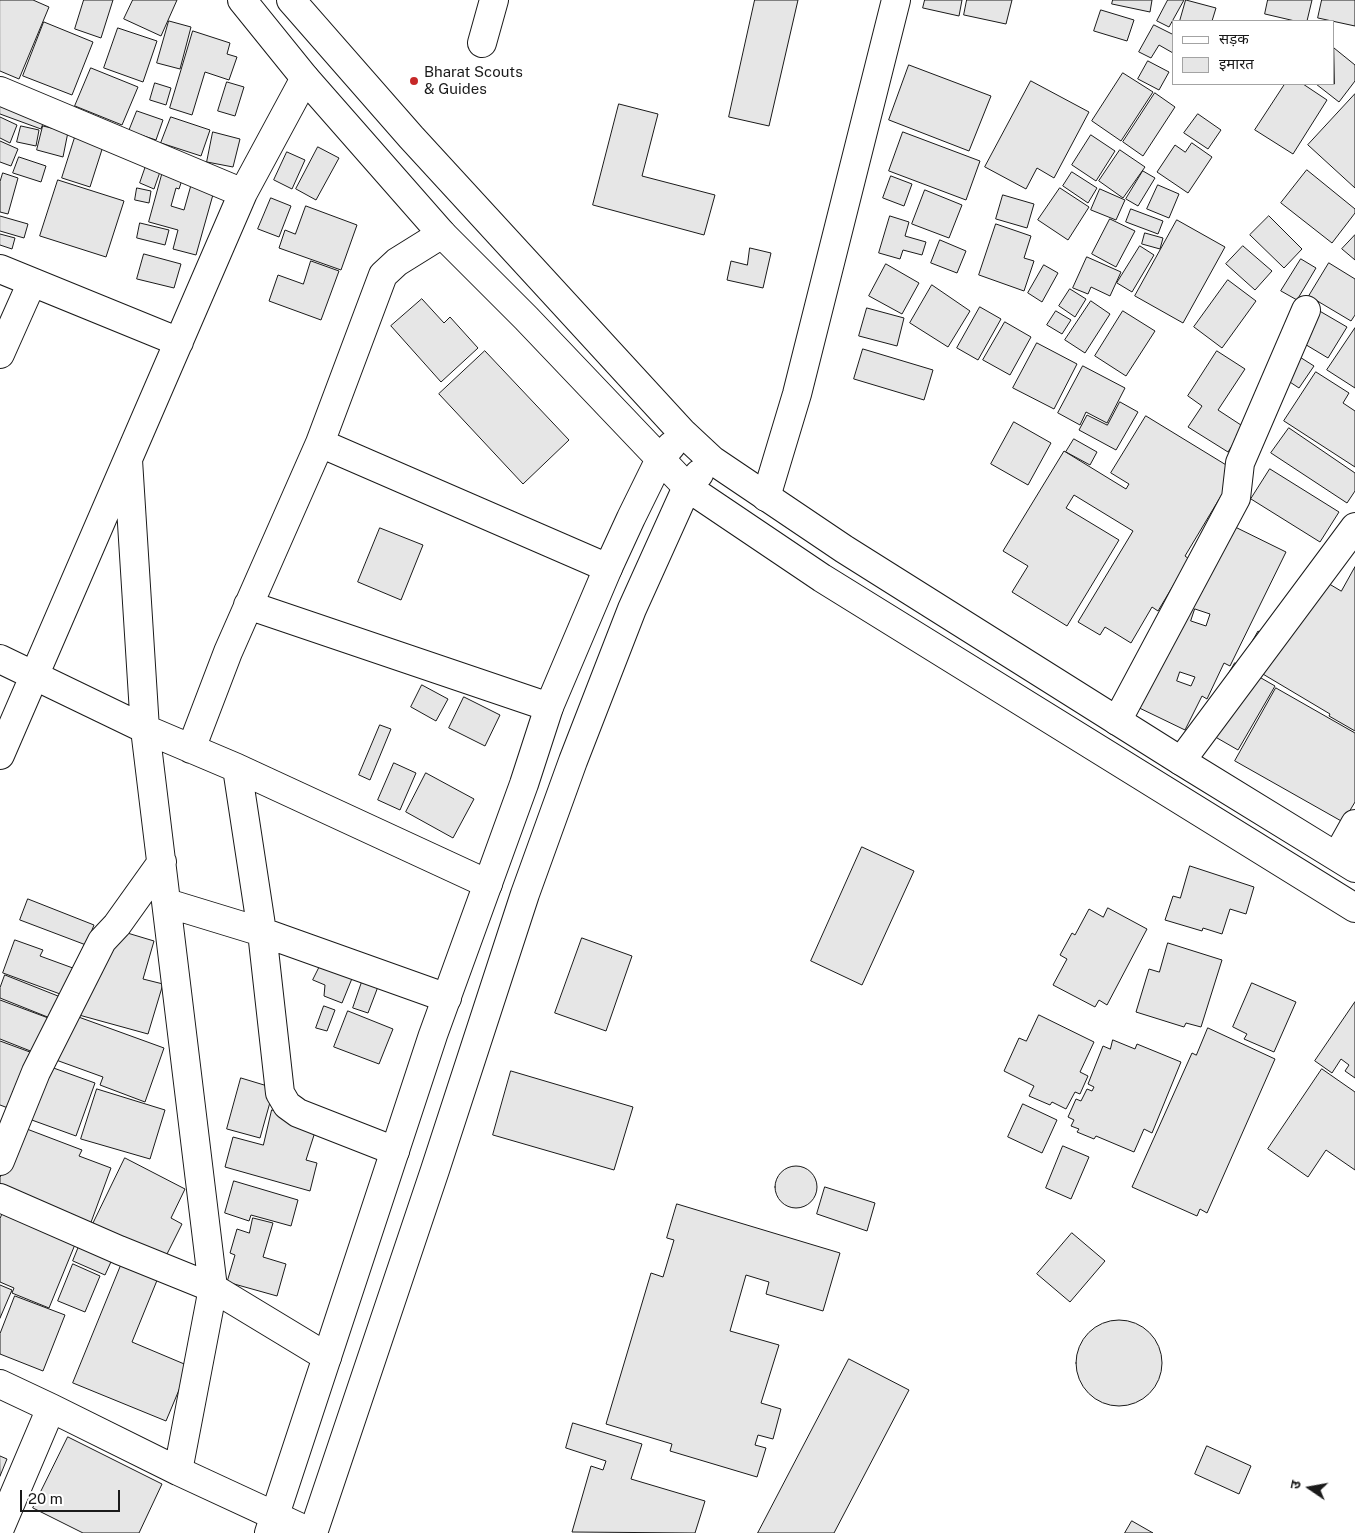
<!DOCTYPE html>
<html>
<head>
<meta charset="utf-8">
<style>
  body { margin:0 }
  #map { position:relative; width:1355px; height:1533px; overflow:hidden; background:#fff; font-family:"Public Sans","Noto Sans Devanagari",sans-serif }
  canvas { display:block }
  .legend { position:absolute; left:1172px; top:20px; width:162px; height:65px; box-sizing:border-box; background:#fff; border:1px solid #a3a3a3; margin:0; padding:6px 9px; list-style:none; font-size:15px; color:#1a1a1a }
  .legend li { display:flex; align-items:center; gap:10px; height:25px }
  .legend b { width:25px; border:1px solid #a3a3a3 }
  .north { position:absolute; left:1285px; top:1463px; width:50px; height:50px; -webkit-text-stroke:4px #fff; paint-order:stroke; rotate:282deg; font-size:14px; font-weight:700; line-height:20px; text-align:center; color:#1a1a1a }
  .north::after { content:''; display:block; margin:auto; width:18px; height:22px; background:#1a1a1a; clip-path:polygon(50% 0,100% 100%,50% 72%,0 100%) }
  .scale { position:absolute; left:20px; top:1490px; width:100px; height:22px; box-sizing:border-box; border:2px solid #1a1a1a; border-top:0; padding-left:6px; font-size:15px; line-height:18px; white-space:nowrap; color:#1a1a1a; -webkit-text-stroke:4px #fff; paint-order:stroke }
</style>
</head>
<body>
<div id="map">
<canvas width="1355" height="1533"></canvas>
<ul class="legend">
<li><b style="height:6px;background:#fff"></b>सड़क</li>
<li><b style="height:14px;background:#e6e6e6"></b>इमारत</li>
</ul>
<div class="north">उ</div>
<div class="scale">20 m</div>
</div>
<script>
const ctx = document.querySelector('canvas').getContext('2d');
ctx.lineJoin = 'round';
function paint(path, color) {
  ctx.fillStyle = color;
  ctx.fill(path, 'evenodd');
}
function trace(path, color, width, dash) {
  ctx.strokeStyle = color;
  ctx.lineWidth = width;
  ctx.lineCap = dash ? 'butt' : 'round';
  ctx.setLineDash(dash || []);
  ctx.stroke(path);
}
function drawText(font, color, halo, rows, align = 'center') {
  ctx.font = font + ' "Public Sans",sans-serif';
  ctx.lineWidth = 4;
  ctx.setLineDash([]);
  ctx.textBaseline = 'middle';
  ctx.strokeStyle = halo;
  ctx.fillStyle = color;
  for (const [text, x, y, turn = 0] of rows) {
    ctx.save();
    ctx.translate(x, y);
    ctx.rotate((+turn || 0) * Math.PI / 180);
    ctx.textAlign = isNaN(turn) ? turn : align;
    if (halo) ctx.strokeText(text, 0, 0);
    ctx.fillText(text, 0, 0);
    ctx.restore();
  }
}
const building = new Path2D(`
  M0 0H33L49 7 19 79 0 71Z
  M84 0H113L101 38 75 29Z
  M133 0H177L161 36 124 19Z
  M755 0H798L769 126 729 117Z
  M925 0H962L959 16 923 8Z
  M967 0H1012L1006 24 964 15Z
  M1113 0H1152L1150 12 1112 4Z
  M1168 0H1184L1169 27 1157 21Z
  M1186 0 1216 8 1212 21H1180Z
  M1268 0H1312L1307 21H1295L1265 14Z
  M1322 0H1355V26L1318 18Z
  M1101 10 1134 20 1127 41 1094 31Z
  M169 21 191 27 180 69 157 63Z
  M44 22 93 42 72 95 23 76Z
  M1154 25 1174 35 1173 53 1159 45 1151 58 1139 52Z
  M118 28 157 41 143 82 104 68Z
  M193 31 230 43 227 54 237 57 229 80 205 72 192 115 170 108Z
  M1334 48 1355 65V81L1339 102 1316 84H1334Z
  M1148 61 1169 72 1159 90 1138 79Z
  M909 65 991 96 969 151 889 120Z
  M91 68 138 87 122 125 75 106Z
  M1123 73 1153 92 1121 141 1092 121Z
  M1031 81 1089 112 1054 178 1037 168 1026 189 985 167Z
  M227 82 244 87 235 116 218 111Z
  M155 83 171 88 166 105 150 100Z
  M1285 84H1303L1327 100 1293 154 1255 130Z
  M1155 93 1175 107 1143 156 1123 142Z
  M1355 94V188L1308 145Z
  M0 101 47 112 41 129 0 114Z
  M619 104 658 114 642 176 715 195 704 235 593 205Z
  M137 111 163 120 156 140 129 131Z
  M1198 114 1221 130 1208 149 1184 133Z
  M0 117 17 125 10 143 0 138Z
  M171 117 210 130 201 156 161 143Z
  M21 126 39 130 36 146 17 142Z
  M43 126 68 132 63 157 37 150Z
  M77 131 105 140 90 187 62 178Z
  M213 132 240 139 233 167 207 162Z
  M903 132 980 161 966 200 889 171Z
  M1091 135 1115 151 1096 181 1072 165Z
  M0 141 18 149 11 166 0 162Z
  M1192 143 1212 157 1188 193 1157 172 1175 145 1185 152Z
  M318 147 339 158 316 200 296 189Z
  M1120 150 1145 167 1123 198 1099 181Z
  M287 152 305 160 292 189 274 180Z
  M19 157 46 166 41 182 13 173Z
  M147 163 161 169 154 189 140 183Z
  M1307 170 1355 209V213L1332 243 1281 203Z
  M163 171 183 177 179 189 176 188 171 206 184 210 191 185 214 191 196 255 173 249 178 230 149 222Z
  M1143 171 1155 178 1138 206 1126 199Z
  M1072 172 1097 188 1088 203 1063 186Z
  M3 173 18 178 8 214 0 212V182Z
  M891 176 912 184 904 206 883 198Z
  M58 180 124 201 106 257 40 236Z
  M1158 185 1179 194 1169 218 1147 209Z
  M137 188 151 191 149 203 135 200Z
  M1060 188 1089 207 1068 240 1038 220Z
  M1100 189 1125 200 1116 220 1091 210Z
  M925 190 962 205 949 238 912 224Z
  M1003 195 1034 204 1027 228 996 219Z
  M271 198 291 206 279 237 258 229Z
  M306 206 357 225 341 270 279 248 285 230 295 234Z
  M1131 209 1163 221 1158 234 1126 222Z
  M0 216 28 224 24 238 0 231Z
  M890 216 909 222 905 236 926 242 922 255 903 250 900 259 879 253Z
  M1269 216 1302 249 1284 268 1250 235Z
  M1110 219 1135 231 1116 267 1092 254Z
  M1177 220 1225 247 1183 323 1135 296Z
  M140 223 169 230 165 245 137 238Z
  M996 224 1031 236 1024 258 1034 261 1024 291 979 275Z
  M1145 233 1163 238 1160 249 1142 244Z
  M0 234 15 238 12 249 0 245Z
  M1355 235V260L1342 249Z
  M940 240 966 251 957 273 931 263Z
  M1140 246 1154 255 1132 292 1117 283Z
  M1243 246 1272 271 1255 290 1226 264Z
  M750 248 771 253 763 288 727 280 731 261 747 265Z
  M144 254 181 264 174 288 137 279Z
  M1087 257 1121 272 1110 296 1091 287 1088 294 1073 288Z
  M1301 259 1316 268 1297 300 1281 291Z
  M311 261 339 271 321 320 269 301 278 275 303 284Z
  M1329 263 1355 279V315L1351 321 1309 296Z
  M886 264 919 283 902 314 869 296Z
  M1044 265 1058 273 1042 302 1028 293Z
  M1228 280 1256 301 1222 348 1194 327Z
  M932 285 970 311 948 347 910 323Z
  M1070 289 1086 299 1075 317 1059 306Z
  M422 299 444 323 450 317 478 348 441 382 391 326Z
  M1091 301 1110 314 1085 353 1065 340Z
  M1311 306 1347 327 1328 358 1293 337Z
  M980 307 1001 319 978 360 957 348Z
  M867 308 904 318 897 346 859 336Z
  M1056 311 1071 320 1062 334 1047 325Z
  M1123 311 1155 331 1126 376 1095 356Z
  M1005 322 1031 337 1010 375 983 360Z
  M1355 328V388L1327 370Z
  M1037 343 1077 364 1054 409 1013 388Z
  M1284 347 1314 366 1299 388 1270 369Z
  M863 349 933 370 924 400 854 379Z
  M485 351 569 440 523 484 439 394Z
  M1217 351 1245 369 1218 410 1244 427 1228 452 1188 427 1202 406 1188 396Z
  M1083 366 1125 388 1107 423 1086 412 1080 425 1058 413Z
  M1316 372 1349 393 1343 403 1355 411V467L1284 421Z
  M1120 402 1138 412 1116 450 1079 430 1087 415 1107 425Z
  M1146 416 1236 471 1185 556 1189 559 1158 611 1152 607 1131 643 1105 627 1100 635 1078 622 1133 531 1074 495 1066 508 1119 540 1067 626 1012 592 1028 566 1003 551 1064 451 1126 489 1129 484 1111 473Z
  M1014 422 1051 443 1028 485 991 464Z
  M1289 428 1355 473V491L1347 503 1271 453Z
  M1074 439 1097 452 1090 465 1066 452Z
  M1270 469 1339 512 1320 542 1251 499Z
  M1229 524 1286 552 1230 666 1224 663 1207 699 1202 696 1185 730 1129 703ZM1195 609 1210 614 1206 626 1191 621ZM1180 672 1195 677 1191 686 1177 681Z
  M380 528 423 545 401 600 358 582Z
  M1355 567V731L1329 716 1330 714 1241 661 1258 631 1272 640 1311 573 1341 591Z
  M1235 663 1275 686 1238 750 1198 727Z
  M422 685 448 699 436 721 411 707Z
  M1276 688 1355 733V802L1343 822 1235 761Z
  M464 697 500 715 485 746 449 728Z
  M380 725 391 729 370 780 359 775Z
  M394 763 416 773 400 810 378 800Z
  M426 773 474 799 453 838 406 812Z
  M862 847 914 871 862 985 811 961Z
  M1190 866 1254 887 1246 914 1230 909 1222 934 1203 928 1202 931 1165 920 1173 896 1180 898Z
  M28 899 94 925 86 945 20 920Z
  M1108 908 1147 929 1107 1005 1099 1000 1095 1007 1053 985 1067 959 1060 955 1072 933 1075 935 1089 909 1103 917Z
  M114 929 154 941 143 979 163 984 148 1034 79 1015 92 972 101 974Z
  M582 938 632 956 606 1031 555 1013Z
  M15 940 43 950 40 956 81 971 71 998 3 973Z
  M1168 943 1222 960 1201 1027 1186 1023 1184 1027 1136 1012 1149 969 1159 972Z
  M322 962 353 976 342 1003 324 996 325 985 313 980Z
  M5 975 63 998 55 1020 0 998V988Z
  M363 979 379 984 368 1013 353 1008Z
  M1252 983 1296 1002 1274 1052 1244 1039 1247 1034 1233 1027Z
  M0 1000 51 1019 38 1054 0 1039Z
  M1355 1002V1078L1345 1071 1349 1065 1341 1059 1332 1073 1315 1061Z
  M324 1006 335 1010 327 1031 316 1028Z
  M348 1011 393 1029 379 1064 334 1047Z
  M73 1015 164 1048 145 1102 100 1085 103 1077 56 1060Z
  M1039 1015 1094 1042 1080 1072 1088 1076 1080 1094 1075 1092 1066 1109 1052 1102 1050 1105 1029 1096 1034 1086 1004 1071 1019 1038 1026 1041Z
  M1208 1028 1275 1059 1207 1213 1200 1209 1197 1216 1132 1187 1192 1053 1196 1055Z
  M1113 1040 1135 1049 1137 1044 1181 1062 1152 1133 1144 1129 1134 1152 1096 1136 1094 1139 1077 1132 1079 1129 1071 1126 1074 1120 1068 1117 1076 1099 1081 1101 1087 1089 1092 1091 1094 1087 1088 1084 1103 1046 1110 1049Z
  M0 1041 38 1055 16 1111 0 1105Z
  M48 1066 95 1083 76 1136 29 1119Z
  M1322 1069 1355 1092V1170L1326 1150 1308 1177 1268 1149Z
  M511 1071 633 1107 614 1170 493 1135Z
  M241 1078 274 1088 260 1138 227 1129Z
  M97 1089 165 1110 150 1159 81 1139Z
  M1023 1104 1057 1120 1042 1153 1008 1137Z
  M272 1110 306 1119 315 1132 306 1160 317 1163 310 1191 225 1167 233 1137 263 1145Z
  M19 1126 82 1150 79 1156 111 1168 90 1225 0 1192V1178Z
  M1063 1146 1089 1157 1071 1199 1046 1188Z
  M125 1158 185 1189 171 1218 182 1224 162 1264 91 1228Z
  M775 1187a21 21 0 1 1 42 0a21 21 0 1 1-42 0Z
  M234 1181 298 1200 291 1226 251 1215 249 1221 225 1213Z
  M825 1187 875 1203 867 1231 817 1214Z
  M677 1204 840 1253 823 1311 766 1294 769 1282 746 1275 730 1331 779 1345 761 1403 781 1409 773 1439 758 1435 755 1445 766 1448 757 1477 670 1451 672 1444 606 1424 651 1273 663 1277 674 1240 667 1238Z
  M3 1212 76 1242 49 1308 12 1293 14 1288 0 1282V1219Z
  M253 1218 273 1223 263 1257 286 1264 277 1296 227 1282 235 1255 230 1253 237 1229 249 1233Z
  M1072 1233 1105 1261 1070 1302 1037 1274Z
  M82 1239 115 1253 105 1275 73 1261Z
  M124 1258 160 1273 132 1342 189 1366 166 1421 73 1383Z
  M73 1264 100 1276 85 1312 58 1301Z
  M0 1285 12 1290 0 1318Z
  M15 1296 65 1315 43 1371 0 1354V1334Z
  M1076 1363a43 43 0 1 1 86 0a43 43 0 1 1-86 0Z
  M849 1359 909 1390 834 1533H758Z
  M573 1423 642 1444 631 1479 705 1501 695 1533 572 1532 591 1466 603 1470 606 1461 566 1448Z
  M68 1437 162 1484 139 1533H83L33 1508Z
  M1207 1446 1251 1466 1239 1494 1195 1474Z
  M0 1456 7 1459 0 1476Z
  M1132 1521 1153 1533H1125Z`);
paint(building, '#e6e6e6');
trace(building, '#1a1a1a', 1);
const minor = new Path2D(`
  M482 43 494 0
  M0 91 243 193
  M0 269 179 342
  M0 354 32 282
  M320 443 608 568
  M128 460 145 729 213 1288 178 1471
  M766 497 797 394 896 0
  M248 605 549 707
  M0 659 145 729 237 768 488 884
  M1117 721 1236 498 1240 463 1306 310
  M191 749 228 652 320 443 383 275 397 262 442 234
  M0 755 243 193 305 78
  M1181 761 1355 527
  M237 768 262 932 280 1093 287 1105 298 1113 395 1151
  M1337 856 1355 824
  M167 903 262 932 447 998
  M0 1161 36 1072 102 941 117 925 162 862
  M0 1198 119 1250 213 1288 327 1357
  M0 1384 51 1408 178 1471 312 1533
  M0 1528 51 1408`);
const secondary = new Path2D(`
  M242 0 305 78 442 234 526 318 687 487 822 578 1355 908
  M291 0 411 137 682 432 712 460 844 549 1181 761 1355 868
  M269 1533 433 1035 524 784 549 707 608 568 631 518 660 459 671 446
  M313 1533 435 1170 525 894 573 761 632 609 687 487 699 474`);
trace(minor, '#1a1a1a', 30);
trace(secondary, '#1a1a1a', 30);
trace(minor, '#fff', 28);
trace(secondary, '#fff', 28);
for (const [x, y, r, color] of [
  [414,81,5,"#c62828"]
]) {
  const dot = new Path2D();
  dot.arc(x, y, r, 0, 2 * Math.PI);
  ctx.fillStyle = color;
  ctx.fill(dot);
  trace(dot, '#fff', 2);
}
drawText('15px', '#1a1a1a', '#fff', [
  ["Bharat Scouts",424,72],
  ["& Guides",424,89]
], 'left');
</script>
</body>
</html>
